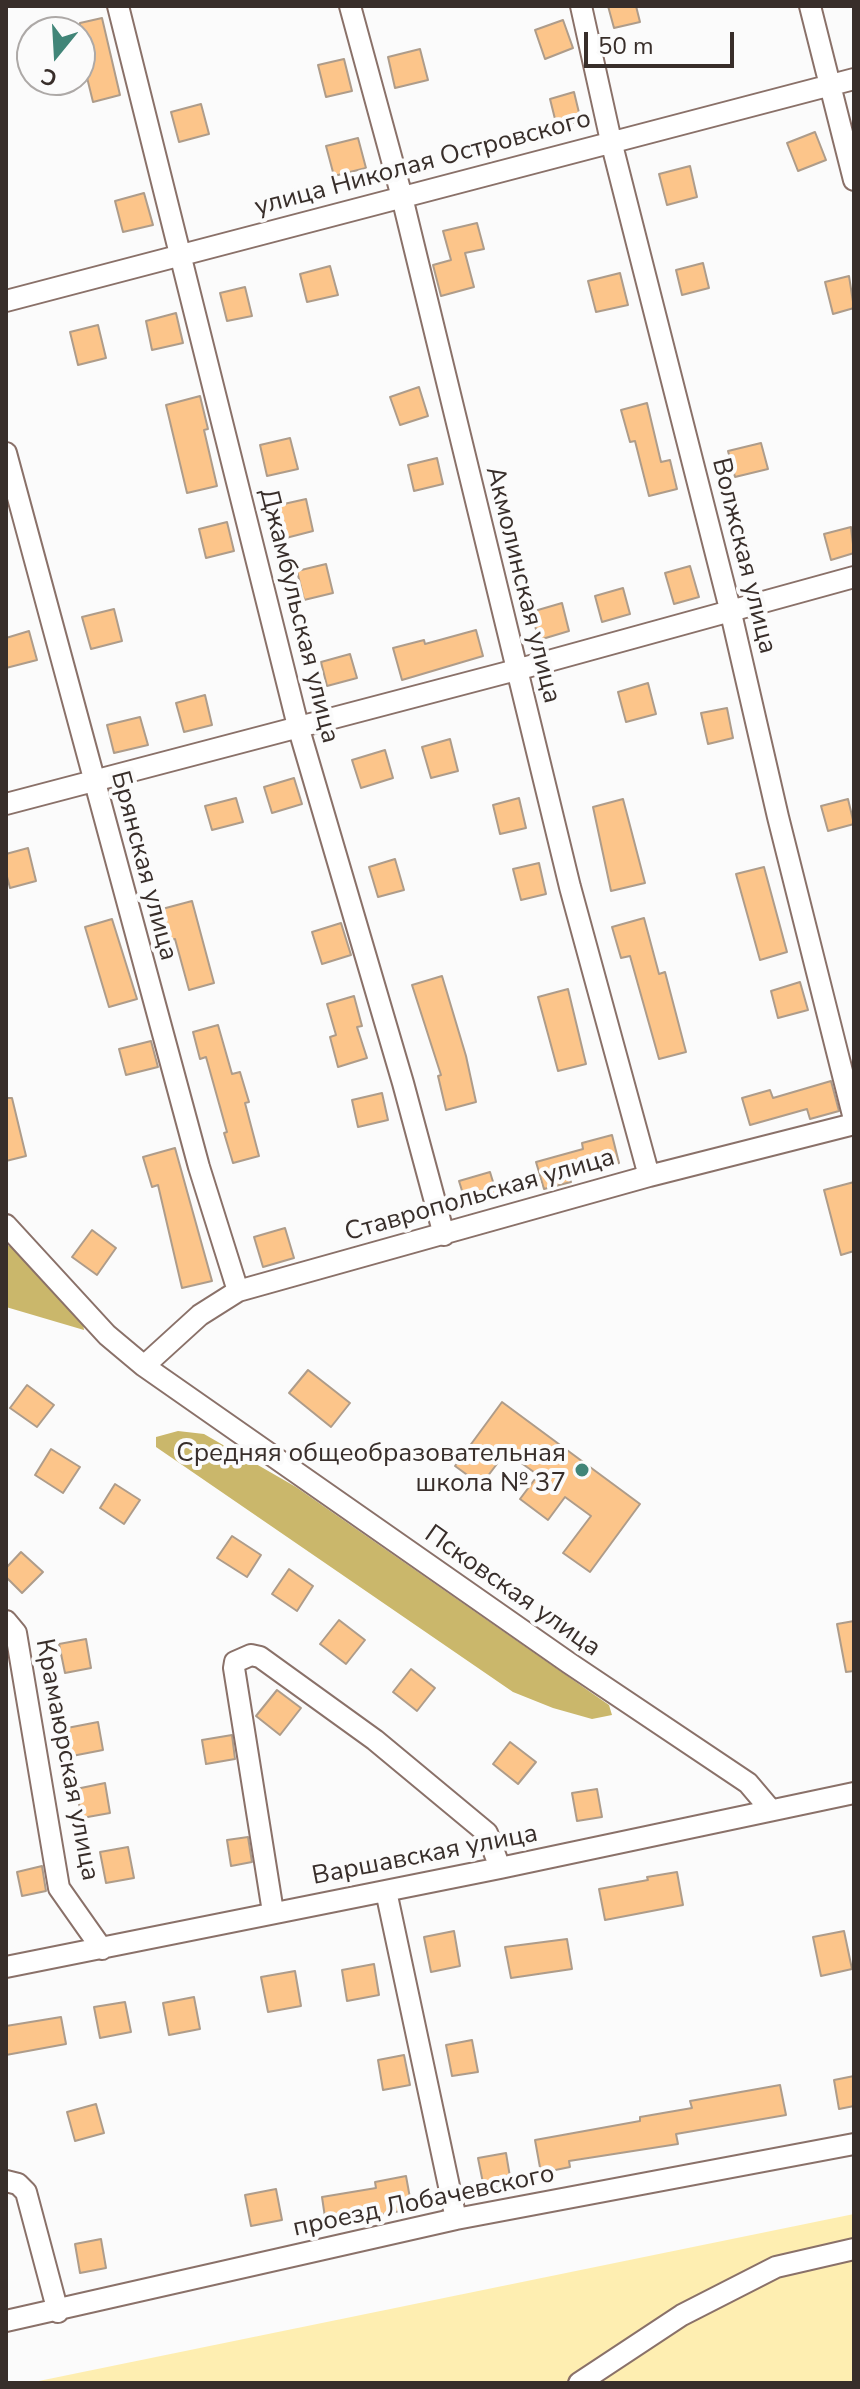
<!DOCTYPE html>
<html>
<head>
<meta charset="utf-8">
<style>
  body { margin:0 }
  #map { position:relative; width:860px; height:2389px; overflow:hidden; background:#fbfbfb; font-family:"Nunito Sans",sans-serif }
  canvas { display:block }
  .frame { position:absolute; inset:0; border:8px solid #382e2a; pointer-events:none }
  .north { position:absolute; left:16px; top:16px; width:80px; height:80px; box-sizing:border-box; background:#fbfbfb; border:2px solid #ada9a7; border-radius:50%; rotate:198deg; font-size:22px; font-weight:700; line-height:32px; text-align:center; color:#382e2a }
  .north::after { content:''; display:block; margin:auto; width:28px; height:36px; background:#418578; clip-path:polygon(50% 0,100% 100%,50% 72%,0 100%) }
  .scale { position:absolute; left:584px; top:32px; width:150px; height:36px; box-sizing:border-box; border:4px solid #382e2a; border-top:0; padding-left:10px; font-size:24px; line-height:28px; white-space:nowrap; color:#382e2a; -webkit-text-stroke:6px #fbfbfb; paint-order:stroke }
</style>
</head>
<body>
<div id="map">
<canvas width="860" height="2389"></canvas>
<div class="frame"></div>
<div class="north">С</div>
<div class="scale">50 m</div>
</div>
<script>
const ctx = document.querySelector('canvas').getContext('2d');
ctx.lineJoin = 'round';
function paint(path, color) {
  ctx.fillStyle = color;
  ctx.fill(path, 'evenodd');
}
function trace(path, color, width, dash) {
  ctx.strokeStyle = color;
  ctx.lineWidth = width;
  ctx.lineCap = dash ? 'butt' : 'round';
  ctx.setLineDash(dash || []);
  ctx.stroke(path);
}
function drawText(font, color, halo, rows, align = 'center') {
  ctx.font = font + ' "Nunito Sans",sans-serif';
  ctx.lineWidth = 8;
  ctx.setLineDash([]);
  ctx.textBaseline = 'middle';
  ctx.strokeStyle = halo;
  ctx.fillStyle = color;
  for (const [text, x, y, turn = 0] of rows) {
    ctx.save();
    ctx.translate(x, y);
    ctx.rotate((+turn || 0) * Math.PI / 180);
    ctx.textAlign = isNaN(turn) ? turn : align;
    if (halo) ctx.strokeText(text, 0, 0);
    ctx.fillText(text, 0, 0);
    ctx.restore();
  }
}
paint(new Path2D(`
  M854 2214V2383H29Z`), '#feeeb1');
paint(new Path2D(`
  M6 1244 19 1252 83 1323 84 1330 6 1307Z
  M178 1431 204 1434 296 1487 609 1705 612 1715 592 1719 553 1708 513 1692 156 1447V1437Z`), '#cab76b');
const building = new Path2D(`
  M608 6H636L640 22 614 28Z
  M102 18 120 95 93 102 80 49V23Z
  M563 20 573 48 545 59 535 30Z
  M420 49 428 80 395 88 388 57Z
  M344 59 352 91 326 97 318 65Z
  M574 92 581 121 557 127 550 99Z
  M201 104 209 134 179 142 171 112Z
  M815 132 826 160 798 171 787 143Z
  M358 138 366 168 334 176 326 146Z
  M690 166 697 197 667 205 659 174Z
  M144 193 153 225 123 232 115 201Z
  M477 223 484 249 465 253 474 287 441 296 433 265 451 260 443 231Z
  M703 263 709 288 682 295 676 270Z
  M330 266 338 295 307 302 300 274Z
  M620 273 628 305 596 312 588 281Z
  M849 276 854 308 833 314 825 282Z
  M245 287 252 316 227 321 220 293Z
  M176 313 183 343 152 350 146 321Z
  M98 325 106 358 78 365 70 332Z
  M419 387 428 416 400 425 390 397Z
  M200 396 208 429 204 430 217 486 187 493 166 405Z
  M647 403 661 462 670 460 677 489 649 496 635 441 630 442 621 410Z
  M290 438 298 469 267 476 260 445Z
  M761 443 768 469 735 477 728 451Z
  M437 458 443 484 414 491 408 465Z
  M306 499 313 531 282 539 275 506Z
  M227 522 234 551 206 558 199 529Z
  M851 527 854 553 831 560 824 534Z
  M326 564 333 593 304 600 297 571Z
  M690 566 699 597 674 604 665 573Z
  M623 588 630 614 602 622 595 596Z
  M562 603 569 631 539 640 531 612Z
  M114 609 122 641 91 649 82 617Z
  M476 630 483 656 402 680 393 648 424 640 425 644Z
  M29 631 37 660 6 668V638Z
  M350 654 357 678 327 686 321 662Z
  M648 683 656 714 626 722 618 692Z
  M205 695 212 725 184 732 176 703Z
  M727 708 733 738 708 744 701 713Z
  M140 717 148 745 114 753 107 725Z
  M450 739 458 771 431 778 422 747Z
  M385 750 393 778 361 788 352 760Z
  M294 778 302 804 272 813 264 787Z
  M236 798 243 822 212 830 205 806Z
  M519 798 526 828 500 834 493 805Z
  M623 799 645 883 611 891 593 807Z
  M848 799 854 824 828 831 821 806Z
  M28 848 36 881 10 888 6 873V854Z
  M395 859 404 890 378 897 369 867Z
  M539 863 546 894 521 900 513 869Z
  M764 867 787 952 760 960 736 874Z
  M192 901 214 983 189 990 175 939 171 940 162 909Z
  M644 918 659 974 665 972 686 1052 659 1059 630 956 621 958 612 927Z
  M112 919 137 999 109 1007 85 927Z
  M341 923 351 955 322 964 312 932Z
  M442 976 466 1056 476 1102 446 1110 438 1076 441 1075 412 985Z
  M800 982 808 1010 778 1018 771 991Z
  M568 989 586 1064 558 1071 538 997Z
  M354 996 362 1026 357 1027 367 1058 338 1067 330 1037 336 1035 327 1004Z
  M218 1025 232 1074 240 1072 249 1102 245 1103 259 1156 233 1163 224 1133 227 1132 206 1057 200 1059 193 1032Z
  M151 1041 158 1067 126 1075 119 1049Z
  M831 1081 839 1111 810 1119 807 1109 750 1125 742 1098 770 1090 773 1098Z
  M382 1093 388 1120 358 1127 352 1100Z
  M6 1098H12L26 1156 6 1161Z
  M612 1135 619 1163 569 1176 571 1182 544 1189 536 1162 583 1149 582 1143Z
  M175 1148 212 1281 182 1288 158 1185 152 1187 143 1157Z
  M490 1172 498 1198 467 1207 459 1181Z
  M854 1182V1251L841 1255 824 1190Z
  M285 1228 294 1258 263 1267 254 1237Z
  M92 1230 116 1248 97 1275 72 1257Z
  M308 1370 350 1403 331 1427 289 1393Z
  M27 1385 54 1405 37 1427 10 1408Z
  M502 1402 640 1504 590 1572 563 1553 591 1516 565 1497 548 1520 520 1499 538 1475 506 1452 481 1485 455 1466Z
  M51 1449 80 1467 63 1493 35 1475Z
  M115 1484 140 1500 124 1524 100 1508Z
  M232 1536 261 1555 247 1577 217 1558Z
  M21 1552 43 1572 22 1593 6 1577V1568Z
  M289 1569 313 1586 297 1611 272 1594Z
  M339 1620 365 1640 346 1664 320 1644Z
  M854 1621V1671L846 1672 837 1624Z
  M86 1639 91 1668 65 1673 59 1644Z
  M411 1669 435 1688 417 1711 393 1692Z
  M277 1690 301 1708 280 1735 256 1716Z
  M98 1722 103 1750 72 1756 67 1728Z
  M232 1735 235 1759 206 1764 202 1740Z
  M510 1742 536 1762 518 1784 493 1764Z
  M105 1783 110 1813 82 1818 76 1789Z
  M597 1789 602 1817 577 1821 572 1793Z
  M248 1837 252 1862 231 1866 227 1840Z
  M128 1847 134 1878 106 1883 100 1852Z
  M42 1866 46 1891 22 1896 17 1872Z
  M677 1872 683 1905 605 1920 599 1889 648 1880 647 1877Z
  M454 1931 460 1966 431 1972 424 1937Z
  M844 1931 852 1969 821 1976 813 1937Z
  M567 1939 572 1969 511 1978 505 1947Z
  M374 1964 379 1995 347 2001 342 1970Z
  M295 1971 301 2006 268 2012 261 1977Z
  M194 1997 200 2029 169 2035 163 2003Z
  M125 2002 131 2032 100 2038 94 2007Z
  M61 2017 66 2044 6 2055V2026Z
  M472 2040 478 2072 452 2076 446 2045Z
  M404 2055 410 2085 383 2090 378 2060Z
  M854 2076V2106L839 2109 834 2080Z
  M780 2085 786 2115 676 2134 678 2144 569 2161 570 2167 541 2173 535 2140 640 2121V2117L692 2108 690 2101Z
  M96 2104 104 2133 75 2141 67 2112Z
  M506 2153 511 2183 484 2188 478 2158Z
  M406 2176 412 2209 326 2224 322 2197 376 2188 375 2182Z
  M276 2189 282 2220 251 2226 245 2195Z
  M101 2239 106 2268 80 2273 75 2244Z`);
paint(building, '#fcc58a');
trace(building, '#ae9c8a', 2);
const minor = new Path2D(`
  M118 6 298 726 403 1083 444 1235
  M350 6 402 197 570 887 649 1176
  M581 6 611 141 730 609 778 817 854 1119
  M810 6 854 180
  M6 301 854 79
  M6 453 199 1167 238 1291
  M6 804 516 670 854 577
  M6 1225 107 1335 144 1366 569 1663 748 1783 770 1809
  M144 1366 200 1315 238 1291 649 1176 854 1124
  M6 1621 16 1633 59 1888 102 1949
  M386 1891 456 2219
  M273 1912 234 1668 235 1662 251 1655 260 1657 375 1740 487 1833 500 1868
  M6 1967 500 1868 854 1793
  M6 2181 18 2184 26 2192 58 2312
  M6 2321 456 2219 854 2144
  M579 2383 682 2315 776 2267 854 2249`);
trace(minor, '#8a7169', 24);
trace(minor, '#fff', 20);
for (const [x, y, r, color] of [
  [582,1470,8,"#418578"]
]) {
  const dot = new Path2D();
  dot.arc(x, y, r, 0, 2 * Math.PI);
  ctx.fillStyle = color;
  ctx.fill(dot);
  trace(dot, '#fbfbfb', 3);
}
drawText('26px', '#382e2a', '#fbfbfb', [
  ["улица Николая Островского",423,164,-15],
  ["Волжская улица",743,556,76],
  ["Акмолинская улица",522,585,76],
  ["Джамбульская улица",298,616,76],
  ["Брянская улица",143,866,75],
  ["Ставропольская улица",480,1196,-16],
  ["Псковская улица",512,1592,35],
  ["Крамаюрская улица",66,1760,79],
  ["Варшавская улица",425,1856,-11],
  ["проезд Лобачевского",424,2202,-12]
]);
drawText('26px', '#382e2a', '#fbfbfb', [
  ["Средняя общеобразовательная",566,1455],
  ["школа № 37",566,1485]
], 'right');
</script>
</body>
</html>
